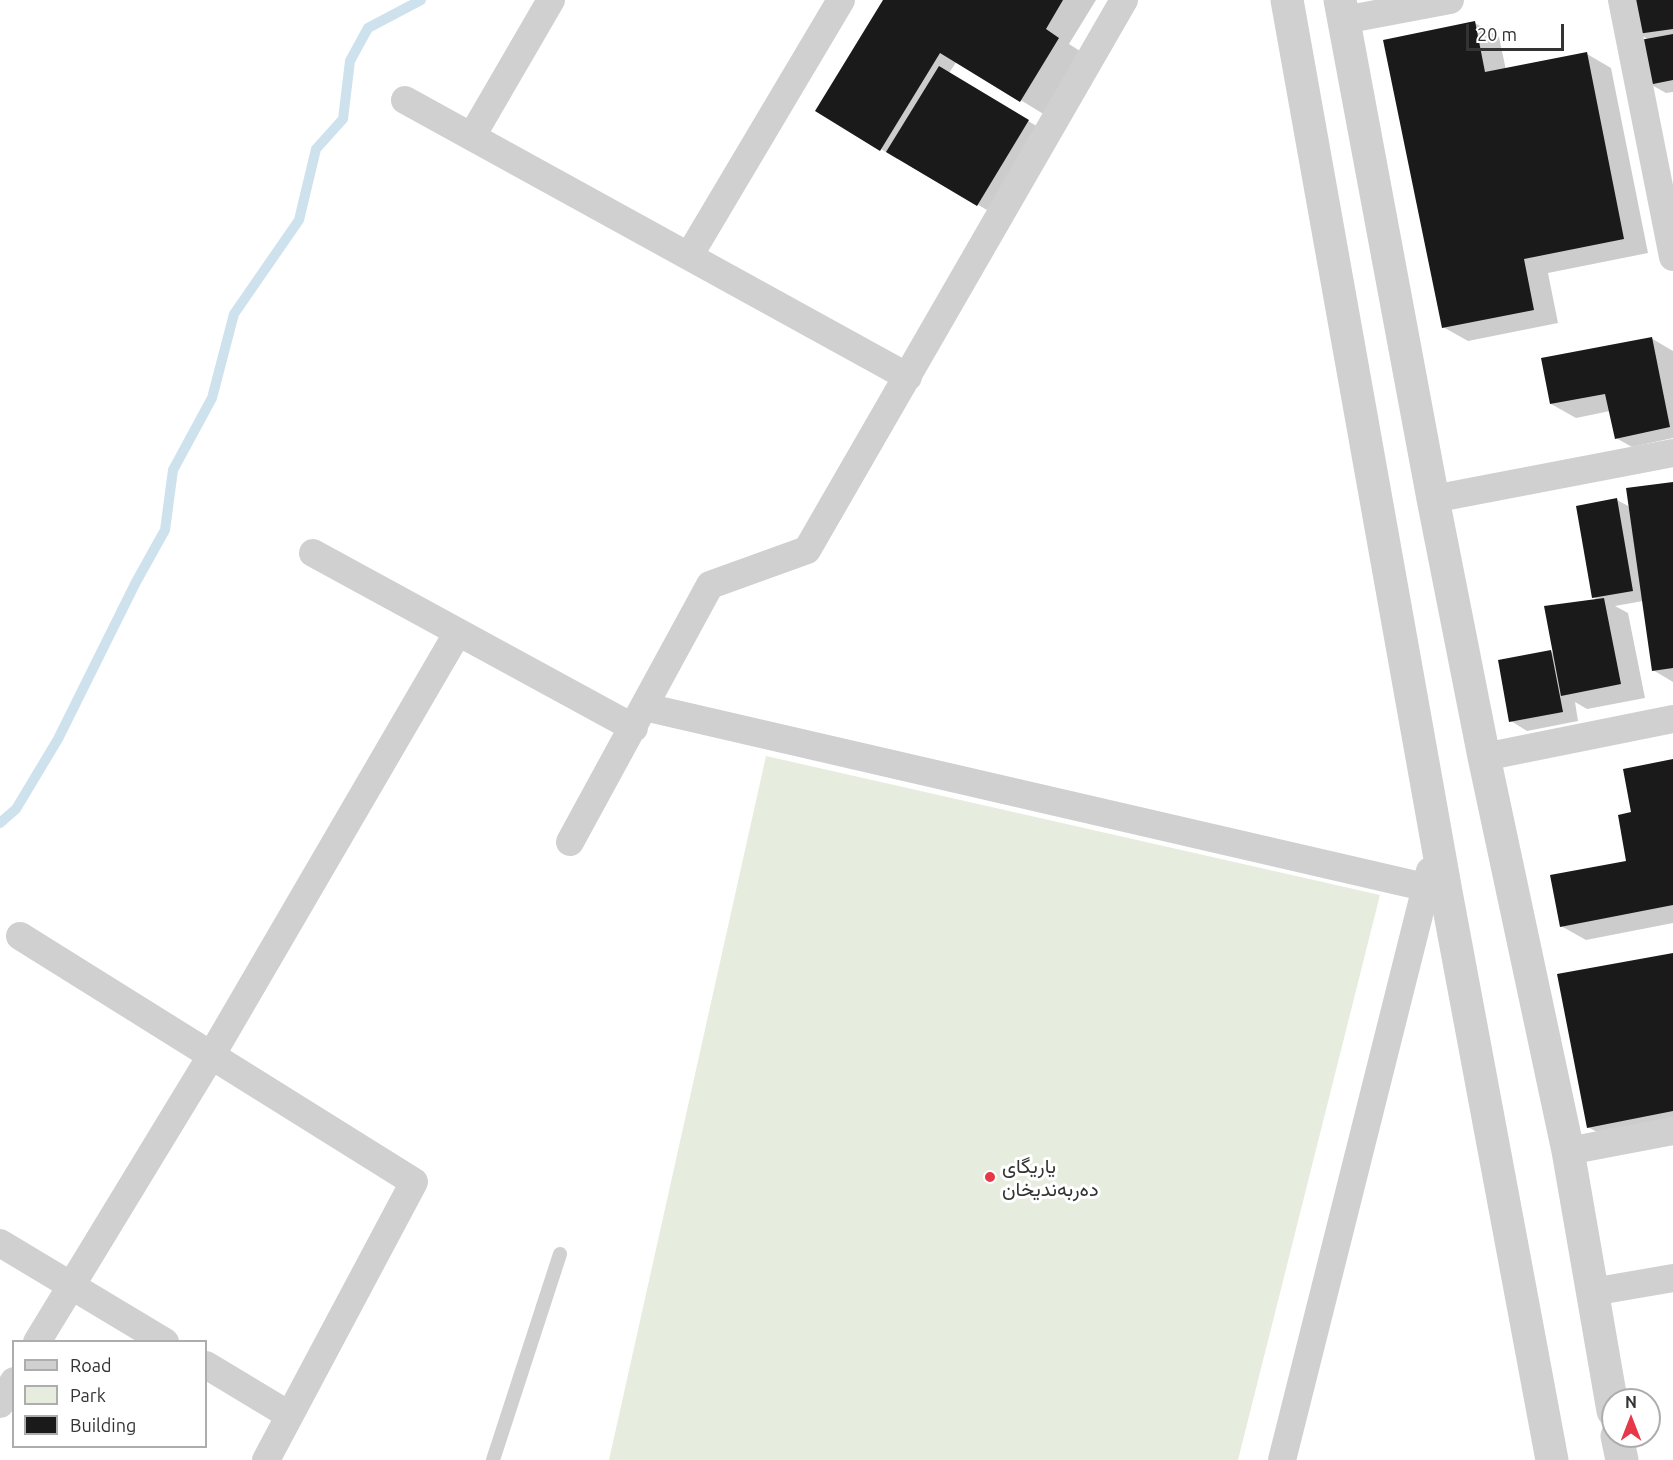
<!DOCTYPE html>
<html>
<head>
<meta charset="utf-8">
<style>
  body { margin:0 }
  #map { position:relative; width:1673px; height:1460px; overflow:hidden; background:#fff; font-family:Ubuntu,sans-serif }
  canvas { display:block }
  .legend { position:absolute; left:12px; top:1340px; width:195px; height:108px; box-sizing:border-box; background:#fff; border:2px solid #adadad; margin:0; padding:8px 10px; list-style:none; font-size:18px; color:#333 }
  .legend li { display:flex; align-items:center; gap:12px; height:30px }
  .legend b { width:30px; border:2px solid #adadad }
  .north { position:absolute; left:1601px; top:1388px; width:60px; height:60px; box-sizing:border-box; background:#fff; border:2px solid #adadad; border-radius:50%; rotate:0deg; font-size:16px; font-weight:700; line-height:24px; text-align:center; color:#333 }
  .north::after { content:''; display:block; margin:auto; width:21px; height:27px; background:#e63846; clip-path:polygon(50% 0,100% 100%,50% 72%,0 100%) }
  .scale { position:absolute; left:1466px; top:24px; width:98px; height:27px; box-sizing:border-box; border:3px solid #333; border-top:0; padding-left:8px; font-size:18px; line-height:21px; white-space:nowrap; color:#333; -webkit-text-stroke:4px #fff; paint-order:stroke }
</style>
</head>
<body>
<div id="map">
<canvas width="1673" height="1460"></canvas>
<ul class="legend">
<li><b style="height:8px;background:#d0d0d0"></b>Road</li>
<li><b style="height:16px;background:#e6ecde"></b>Park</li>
<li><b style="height:16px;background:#1a1a1a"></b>Building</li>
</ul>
<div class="north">N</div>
<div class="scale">20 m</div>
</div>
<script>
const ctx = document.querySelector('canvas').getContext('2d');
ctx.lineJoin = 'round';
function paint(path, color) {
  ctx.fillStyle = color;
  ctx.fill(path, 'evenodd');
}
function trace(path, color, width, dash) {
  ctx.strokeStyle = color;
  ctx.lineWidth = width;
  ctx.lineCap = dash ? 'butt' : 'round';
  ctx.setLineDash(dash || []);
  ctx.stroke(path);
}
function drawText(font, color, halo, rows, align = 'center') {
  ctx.font = font + ' Ubuntu,Vazirmatn,sans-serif';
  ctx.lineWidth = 6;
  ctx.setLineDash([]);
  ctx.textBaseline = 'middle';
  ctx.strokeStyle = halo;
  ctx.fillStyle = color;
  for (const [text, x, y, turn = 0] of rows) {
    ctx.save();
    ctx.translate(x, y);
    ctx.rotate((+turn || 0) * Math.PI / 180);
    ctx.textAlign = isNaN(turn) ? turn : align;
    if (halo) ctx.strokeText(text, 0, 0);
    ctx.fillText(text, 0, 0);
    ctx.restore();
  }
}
paint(new Path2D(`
  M766 756 1380 895 1238 1460H609Z`), '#e6ecde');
paint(new Path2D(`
  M885 0H1096L1069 44 1083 53 1045 115 957 61 949 73 1053 136 1002 219 898 157 897 159 881 149Z
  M1673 0V92L1666 93 1650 84 1649 40 1638 33Z
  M1475 23 1499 37 1506 70 1587 54 1611 68 1648 253 1548 273 1558 323 1468 341 1443 327Z
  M1651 338 1673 351V438L1632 447 1616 438 1610 411 1576 418 1551 404Z
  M1673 483V682L1653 670 1643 601 1615 606 1628 613 1645 698 1587 709 1575 702 1578 721 1527 731 1511 721 1551 652 1555 654 1598 600 1593 597 1617 500 1630 507Z
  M1673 761V923L1586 940 1561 926 1628 862 1636 813Z
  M1673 955V1130L1613 1141 1588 1127Z`), '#0003');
trace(new Path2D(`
  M0 823 16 809 58 739 136 582 165 530 173 470 212 398 234 314 299 220 316 149 343 119 350 61 368 28 421 0`), '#cee2ee', 10);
paint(new Path2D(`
  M883 0H1063L1046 29 1059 38 1020 102 940 53 880 151 815 111Z
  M1632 0H1673V29L1637 34Z
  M1475 21 1485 72 1587 52 1624 239 1524 259 1534 310 1442 328 1383 40Z
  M1673 34V80L1648 85 1640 40Z
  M939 66 1029 120 977 206 886 152Z
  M1652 337 1670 427 1615 439 1605 394 1550 404 1541 358Z
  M1673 482V668L1652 671 1626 488Z
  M1617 498 1633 591 1592 598 1576 506Z
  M1604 598 1621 684 1561 696 1544 606Z
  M1551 650 1563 712 1509 722 1498 660Z
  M1673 759V905L1560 927 1550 875 1626 861 1618 815 1631 812 1623 769Z
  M1673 953V1111L1587 1128 1557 974Z`), '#1a1a1a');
trace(new Path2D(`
  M493 1460 560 1254`), '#d0d0d0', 14);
trace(new Path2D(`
  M1622 0 1673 257
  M1344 20 1450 0
  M405 100 908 377
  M472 136 551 0
  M689 256 841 0
  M1433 499 1673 453
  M313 553 634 728
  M645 707 1446 892
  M1484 757 1673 719
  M570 842 710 585 807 550 1124 0
  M20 936 414 1182 266 1460
  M1568 1151 1673 1131
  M0 1243 165 1342
  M1592 1292 1673 1278
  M37 1342 211 1056 458 632
  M206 1365 289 1415
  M0 1404 14 1381
  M1282 1460 1430 871`), '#d0d0d0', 28);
trace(new Path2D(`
  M1287 0 1446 892 1552 1460
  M1340 0 1433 499 1484 757 1568 1151 1613 1411
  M1617 1436 1622 1460`), '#d0d0d0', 33);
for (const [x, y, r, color] of [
  [990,1177,6,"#e63846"]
]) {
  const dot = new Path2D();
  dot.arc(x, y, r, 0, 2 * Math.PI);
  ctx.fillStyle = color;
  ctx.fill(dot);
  trace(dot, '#fff', 2);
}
drawText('20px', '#333', '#fff', [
  ["یاریگاى",1002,1166],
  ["ده‌ربه‌ندیخان",1002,1189]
], 'left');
</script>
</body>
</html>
